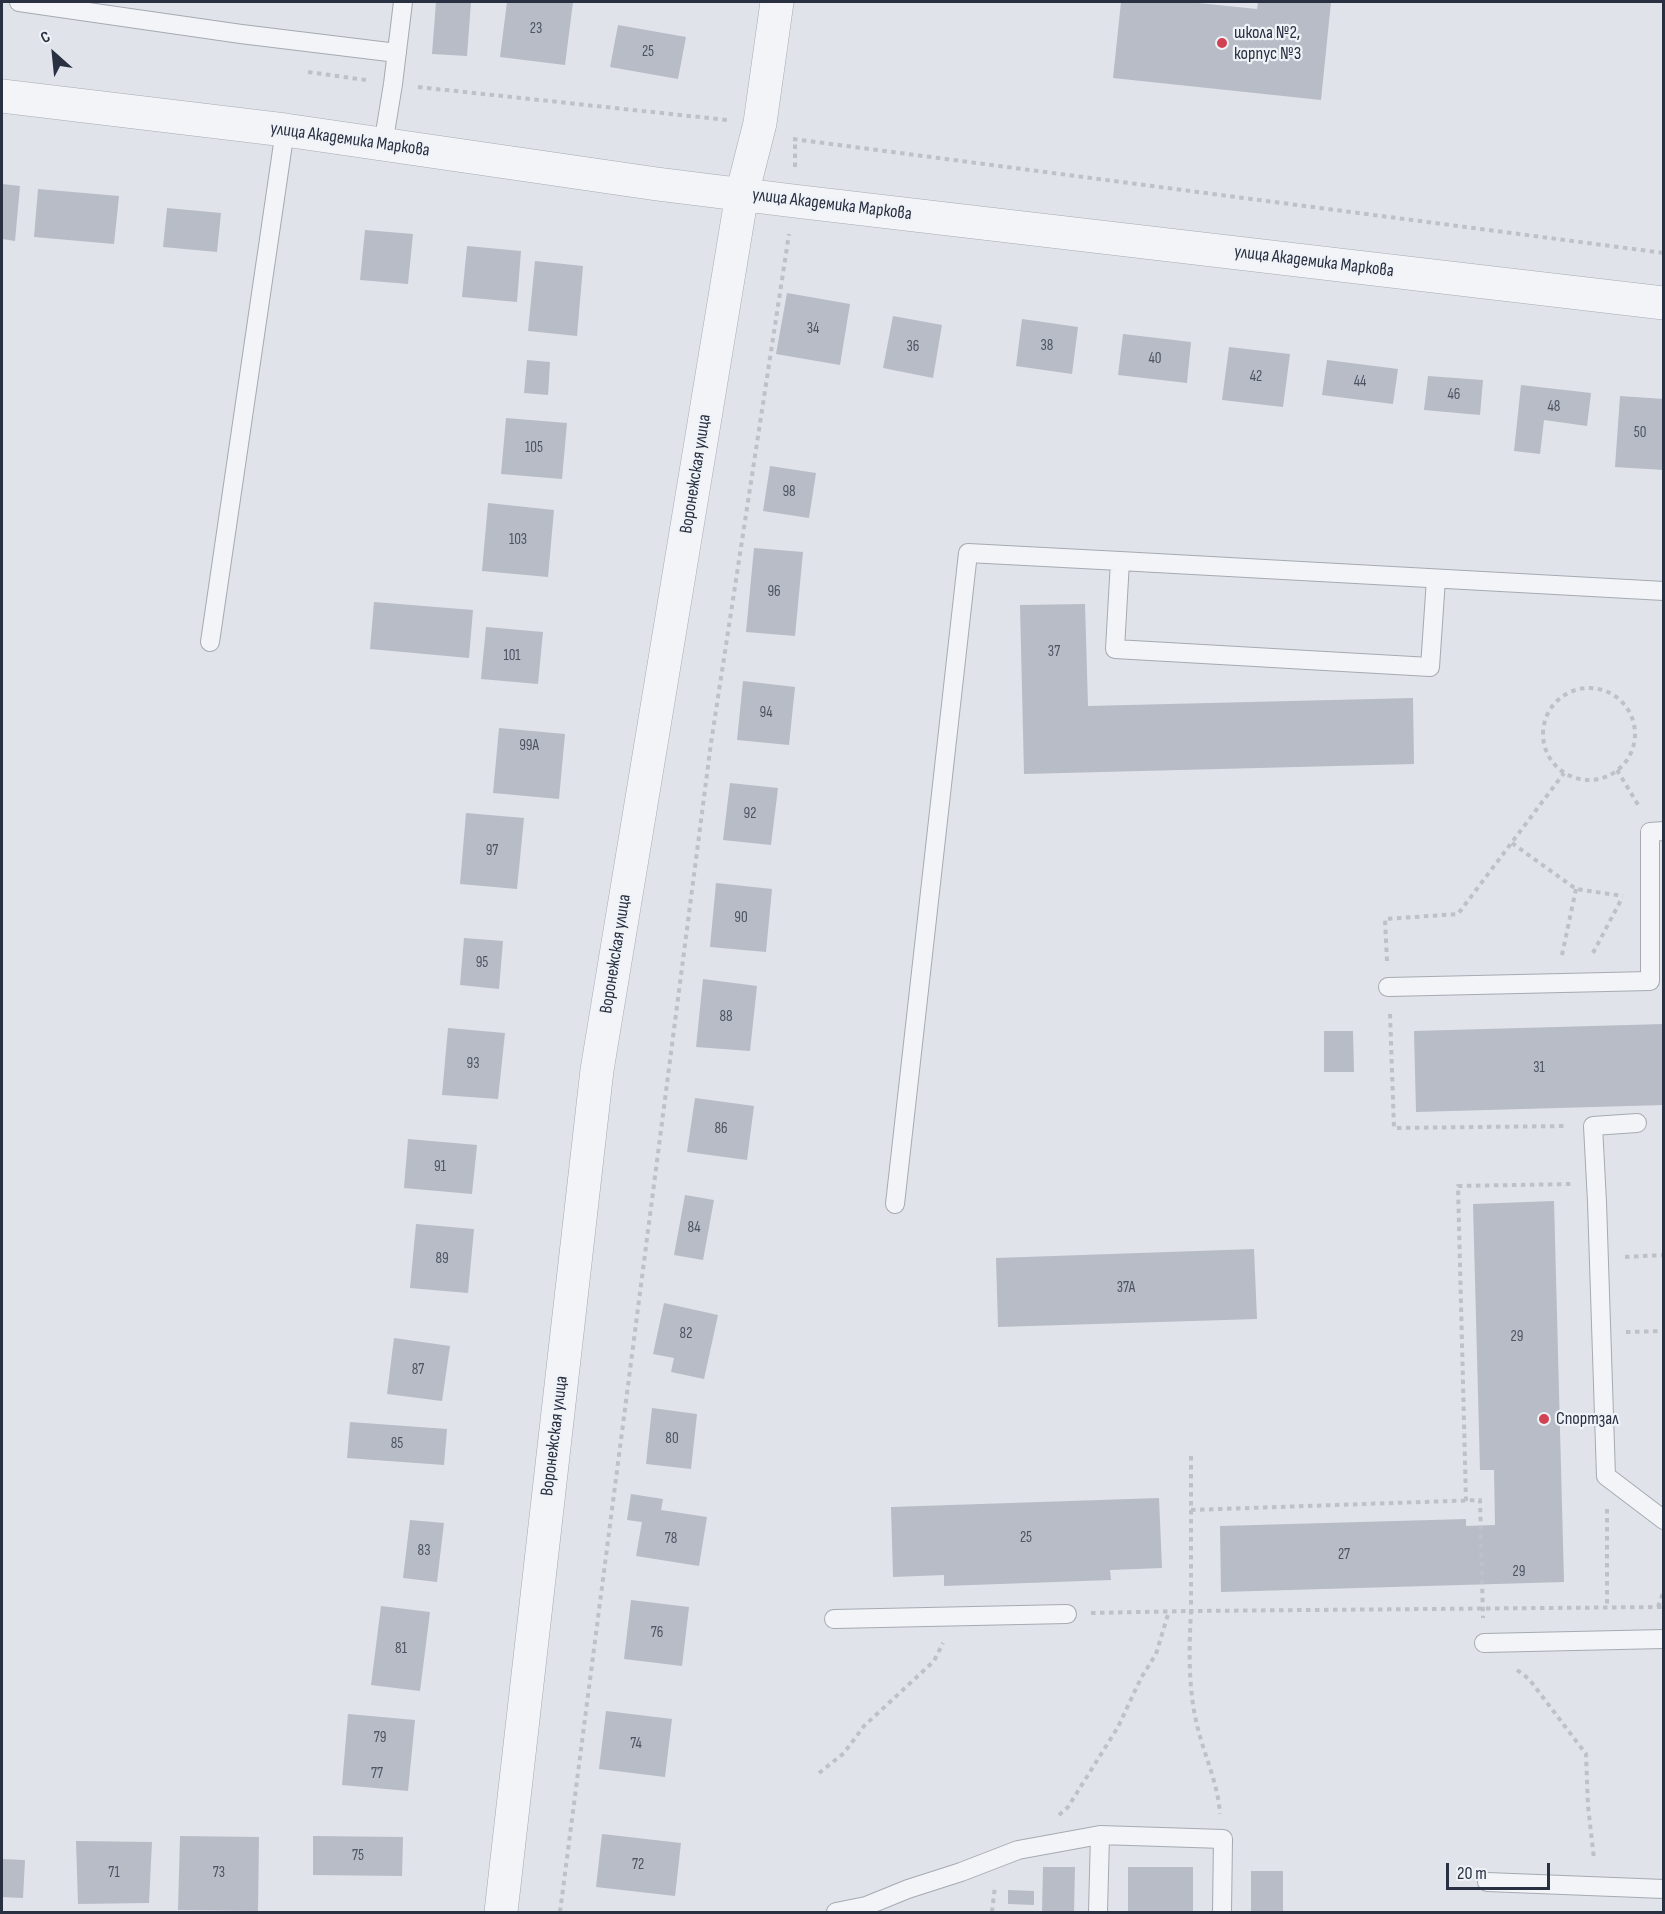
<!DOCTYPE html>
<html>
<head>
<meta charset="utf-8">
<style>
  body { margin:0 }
  #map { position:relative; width:1665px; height:1914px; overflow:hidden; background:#e0e3e9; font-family:"Sofia Sans Condensed",sans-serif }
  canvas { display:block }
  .frame { position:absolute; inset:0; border:3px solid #283041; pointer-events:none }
  .north { position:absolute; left:24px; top:24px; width:60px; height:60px; -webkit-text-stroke:4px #eff2f7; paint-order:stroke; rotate:333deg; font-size:16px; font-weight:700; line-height:24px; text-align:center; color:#283041 }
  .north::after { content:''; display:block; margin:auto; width:21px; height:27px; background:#283041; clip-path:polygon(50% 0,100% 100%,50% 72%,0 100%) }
  .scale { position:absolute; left:1446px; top:1863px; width:104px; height:27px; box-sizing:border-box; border:3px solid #283041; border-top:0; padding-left:8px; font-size:18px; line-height:21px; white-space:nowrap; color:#283041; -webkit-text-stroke:4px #eff2f7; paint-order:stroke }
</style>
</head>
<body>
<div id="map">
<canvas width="1665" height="1914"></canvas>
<div class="frame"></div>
<div class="north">С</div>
<div class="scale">20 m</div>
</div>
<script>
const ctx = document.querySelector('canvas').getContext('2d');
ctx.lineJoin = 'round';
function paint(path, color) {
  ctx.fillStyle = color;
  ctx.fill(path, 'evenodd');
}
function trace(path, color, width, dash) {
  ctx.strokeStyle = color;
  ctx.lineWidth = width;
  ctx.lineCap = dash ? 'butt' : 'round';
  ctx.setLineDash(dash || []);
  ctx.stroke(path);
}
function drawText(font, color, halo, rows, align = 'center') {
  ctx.font = font + ' "Sofia Sans Condensed",sans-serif';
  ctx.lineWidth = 4.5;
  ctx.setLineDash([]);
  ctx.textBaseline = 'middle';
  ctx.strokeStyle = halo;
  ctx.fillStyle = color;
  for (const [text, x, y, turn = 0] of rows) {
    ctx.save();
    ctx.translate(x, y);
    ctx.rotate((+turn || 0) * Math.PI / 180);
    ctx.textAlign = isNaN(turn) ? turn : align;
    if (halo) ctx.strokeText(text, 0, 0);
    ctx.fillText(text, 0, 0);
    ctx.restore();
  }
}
paint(new Path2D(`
  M436 2H471L467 56 432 54Z
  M507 2H573L565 65 500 57Z
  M1121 2H1188L1257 9 1258 2H1331L1321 100 1113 78Z
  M618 25 686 37 678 79 610 67Z
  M2 184 20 186 15 241 2 239Z
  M38 189 119 196 114 244 34 237Z
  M167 208 221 213 217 252 163 247Z
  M365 230 413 234 408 284 360 280Z
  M467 246 521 251 517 302 462 297Z
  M535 261 583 266 577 336 528 331Z
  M787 293 850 304 840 365 776 354Z
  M893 316 942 325 933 378 883 368Z
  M1022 319 1078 327 1072 374 1016 366Z
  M1123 334 1191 342 1187 383 1118 375Z
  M1229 347 1290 354 1283 407 1222 400Z
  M527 360 550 362 548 395 524 393Z
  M1327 360 1398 369 1393 404 1322 395Z
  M1428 376 1483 380 1480 415 1424 410Z
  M1521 385 1591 393 1587 426 1544 420 1540 454 1514 451Z
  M1620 396 1664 399V470L1615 467Z
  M506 418 567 423 562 479 501 474Z
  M770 466 816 473 809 518 763 511Z
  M488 503 554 510 548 577 482 571Z
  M754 548 803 552 795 636 746 632Z
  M374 602 473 610 469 658 370 649Z
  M1085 604 1088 706 1413 698 1414 764 1024 774 1020 605Z
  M486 627 543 632 538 684 481 679Z
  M743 681 795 687 789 745 737 740Z
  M499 728 565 734 559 799 493 793Z
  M730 783 778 788 771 845 723 840Z
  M466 813 524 818 517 889 460 884Z
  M716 883 772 889 766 952 710 947Z
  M464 938 503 941 499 989 460 985Z
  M703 979 757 986 750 1051 696 1047Z
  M1664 1024V1105L1416 1112 1414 1031Z
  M448 1028 505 1033 498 1099 442 1095Z
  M1324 1031H1353L1354 1072H1324Z
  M695 1098 754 1106 747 1160 687 1152Z
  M408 1139 477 1145 472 1194 404 1188Z
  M685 1195 714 1200 703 1260 674 1255Z
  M1554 1201 1564 1582 1221 1592 1220 1526 1466 1519V1526L1495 1525 1494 1470H1480L1473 1204Z
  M416 1224 474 1229 468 1293 410 1288Z
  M1254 1249 1257 1319 998 1327 996 1258Z
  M664 1303 718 1315 704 1379 671 1372 674 1358 653 1354Z
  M394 1338 450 1346 442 1401 387 1394Z
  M652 1408 697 1414 691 1469 646 1464Z
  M350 1422 447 1429 444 1465 347 1458Z
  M631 1494 663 1499 661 1510 707 1517 699 1566 636 1556 642 1522 627 1520Z
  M1159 1498 1162 1568 1110 1570 1111 1580 944 1586V1575L893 1577 891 1507Z
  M410 1520 444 1523 437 1582 403 1578Z
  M631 1600 689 1607 682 1666 624 1659Z
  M381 1606 430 1612 420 1691 371 1685Z
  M606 1711 672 1719 665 1777 599 1769Z
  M348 1714 415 1720 408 1791 342 1785Z
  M602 1834 681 1843 675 1896 596 1887Z
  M180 1836 259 1837 258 1911 178 1910Z
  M313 1836 403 1837 402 1876 313 1875Z
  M76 1841 152 1842 149 1903 78 1904Z
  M2 1859 25 1860 23 1898 2 1897Z
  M1043 1867H1075L1074 1912H1042Z
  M1128 1867H1193V1912H1128Z
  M1251 1871H1283V1912H1251Z
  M1008 1890 1034 1891V1905L1008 1904Z`), '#b7bcc6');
const service = new Path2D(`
  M19 2 241 34 397 53
  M383 145 393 84 403 2
  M1436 579 1430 667 1115 649 1120 561 1664 591
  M210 642 285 130
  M1388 987 1650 981V832L1664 831
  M1637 1123 1593 1126 1597 1202 1606 1476 1664 1520
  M895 1204 968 553 1120 561
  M834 1619 1067 1614
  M1484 1643 1664 1639
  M1487 1882 1664 1889
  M836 1912 866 1906 908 1889 961 1872 1018 1850 1100 1835
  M1098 1912 1100 1835 1223 1839 1222 1912`);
const minor = new Path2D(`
  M2 96 285 130 657 184 794 201 1664 303
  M501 1912 597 1070 742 194 760 123 777 2`);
trace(service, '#a5aab3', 20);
trace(minor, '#a5aab3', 34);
trace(new Path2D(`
  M308 72 366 80
  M418 87 727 120
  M793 139 1664 253
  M795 167V140
  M1543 734a46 46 0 1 1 92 0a46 46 0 1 1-92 0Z
  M1617 770 1640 808
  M1512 843 1576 889 1623 896
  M1593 953 1621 900
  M1562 955 1576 889
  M1387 961 1385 919 1458 914 1564 773
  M1390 1014 1394 1128 1567 1126
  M1625 1257 1664 1255
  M1626 1332 1664 1331
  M1191 1456V1611L1664 1607
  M1466 1501 1458 1186 1571 1184
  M1607 1509V1607
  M1191 1510 1480 1500 1483 1618
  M1658 1607 1664 1590
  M1091 1613 1191 1611C1189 1650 1188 1687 1197 1725 1204 1755 1218 1783 1220 1814
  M1517 1670 1529 1679 1586 1754 1588 1806 1594 1859
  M819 1773 844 1753 864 1726 934 1661 943 1643
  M1059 1815 1068 1807 1118 1727 1141 1678 1156 1654 1169 1611
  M560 1912 711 743 789 234
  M992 1912 995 1886`), '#bec1c8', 4, [4.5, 4.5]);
trace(service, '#f3f4f7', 18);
trace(minor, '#f3f4f7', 33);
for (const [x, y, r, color] of [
  [1222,43,6,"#d14252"],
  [1544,1419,6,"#d14252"]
]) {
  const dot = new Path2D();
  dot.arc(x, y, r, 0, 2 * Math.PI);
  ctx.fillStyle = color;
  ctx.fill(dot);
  trace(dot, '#eff2f7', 2);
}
drawText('15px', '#4c5362', null, [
  ["23",536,29],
  ["25",648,52],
  ["34",813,329],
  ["38",1047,346],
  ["36",913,347],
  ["40",1155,359],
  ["42",1256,377],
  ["44",1360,382],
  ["46",1454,395],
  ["48",1554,407],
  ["50",1640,433],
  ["105",534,448],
  ["98",789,492],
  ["103",518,540],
  ["96",774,592],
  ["37",1054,652],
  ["101",512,656],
  ["94",766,713],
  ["99А",529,746],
  ["92",750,814],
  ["97",492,851],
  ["90",741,918],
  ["95",482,963],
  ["88",726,1017],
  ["93",473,1064],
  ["31",1539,1068],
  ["86",721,1129],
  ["91",440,1167],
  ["84",694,1228],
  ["89",442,1259],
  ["37А",1126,1288],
  ["82",686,1334],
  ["29",1517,1337],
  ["87",418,1370],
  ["80",672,1439],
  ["85",397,1444],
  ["25",1026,1538],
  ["78",671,1539],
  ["83",424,1551],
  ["27",1344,1555],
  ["29",1519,1572],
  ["76",657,1633],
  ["81",401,1649],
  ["79",380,1738],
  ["74",636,1744],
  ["77",377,1774],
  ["75",358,1856],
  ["72",638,1865],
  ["71",114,1873],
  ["73",219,1873]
]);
drawText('18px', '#283041', '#eff2f7', [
  ["школа №2,",1234,33],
  ["корпус №3",1234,54],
  ["Спортзал",1556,1419]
], 'left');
drawText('18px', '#283041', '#eff2f7', [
  ["улица Академика Маркова",350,140,8],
  ["улица Академика Маркова",832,205,7],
  ["улица Академика Маркова",1314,262,7],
  ["Воронежская улица",696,474,-81],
  ["Воронежская улица",616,954,-81],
  ["Воронежская улица",555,1436,-83]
]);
</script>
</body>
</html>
